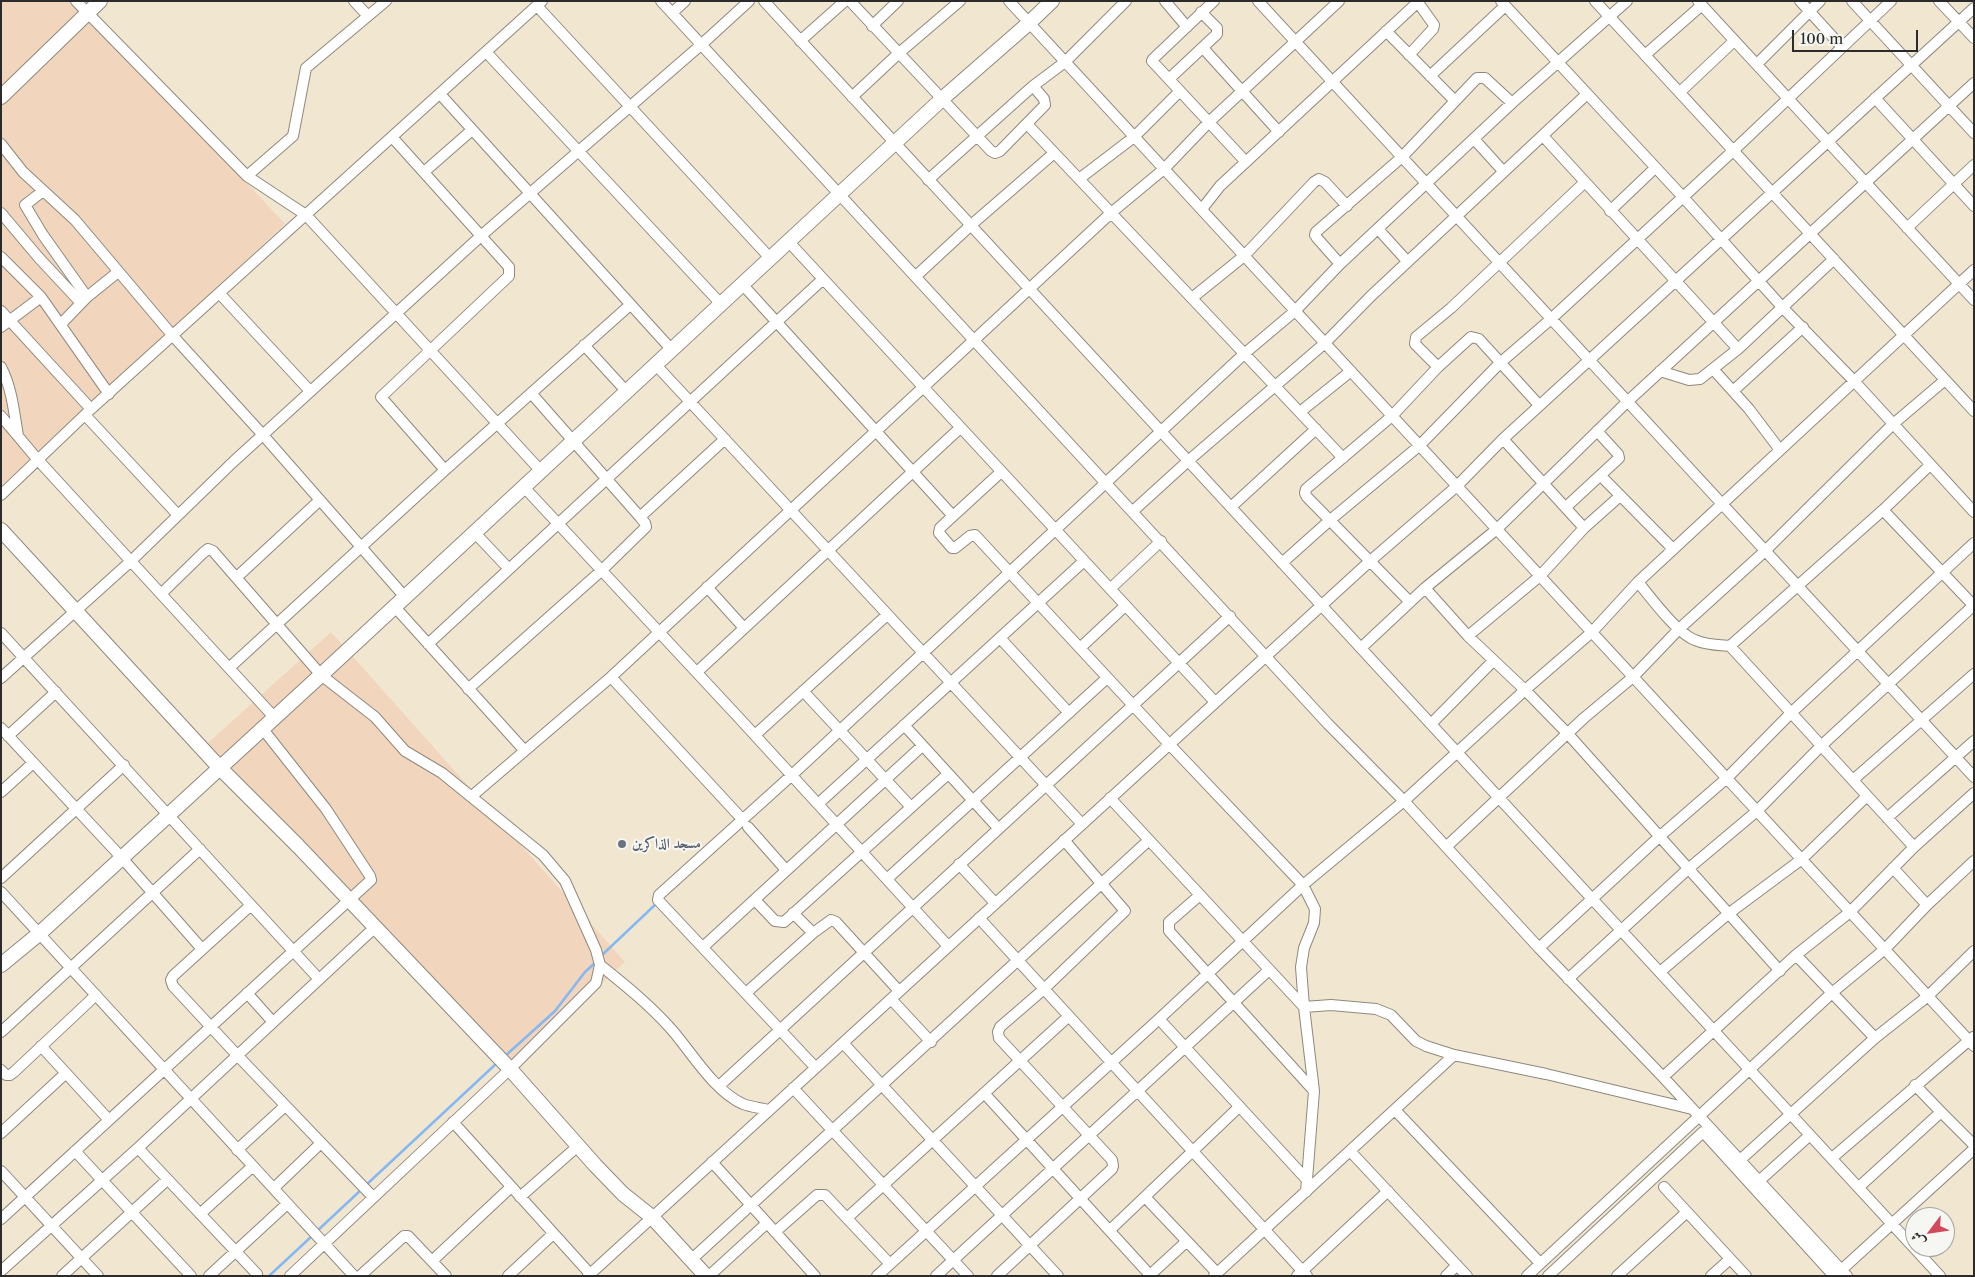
<!DOCTYPE html>
<html>
<head>
<meta charset="utf-8">
<style>
  body { margin:0 }
  #map { position:relative; width:1975px; height:1277px; overflow:hidden; background:#f1e7d1; font-family:"Libre Caslon Text",Amiri,serif }
  canvas { display:block }
  .frame { position:absolute; inset:0; border:2px solid #2b2b2b; pointer-events:none }
  .north { position:absolute; left:1905px; top:1207px; width:50px; height:50px; box-sizing:border-box; background:#f6f6f2; border:1px solid #a5a5a2; border-radius:50%; rotate:239deg; font-size:14px; font-weight:700; line-height:20px; text-align:center; color:#2b2b2b }
  .north::after { content:''; display:block; margin:auto; width:18px; height:22px; background:#d1495b; clip-path:polygon(50% 0,100% 100%,50% 72%,0 100%) }
  .scale { position:absolute; left:1792px; top:30px; width:126px; height:22px; box-sizing:border-box; border:2px solid #2b2b2b; border-top:0; padding-left:6px; font-size:15px; line-height:18px; white-space:nowrap; color:#2b2b2b; -webkit-text-stroke:4px #f6f6f2; paint-order:stroke }
</style>
</head>
<body>
<div id="map">
<canvas width="1975" height="1277"></canvas>
<div class="frame"></div>
<div class="north">ش</div>
<div class="scale">100 m</div>
</div>
<script>
const ctx = document.querySelector('canvas').getContext('2d');
ctx.lineJoin = 'round';
function paint(path, color) {
  ctx.fillStyle = color;
  ctx.fill(path, 'evenodd');
}
function trace(path, color, width, dash) {
  ctx.strokeStyle = color;
  ctx.lineWidth = width;
  ctx.lineCap = dash ? 'butt' : 'round';
  ctx.setLineDash(dash || []);
  ctx.stroke(path);
}
function drawText(font, color, halo, rows, align = 'center') {
  ctx.font = font + ' "Libre Caslon Text",Amiri,serif';
  ctx.lineWidth = 4;
  ctx.setLineDash([]);
  ctx.textBaseline = 'middle';
  ctx.strokeStyle = halo;
  ctx.fillStyle = color;
  for (const [text, x, y, turn = 0] of rows) {
    ctx.save();
    ctx.translate(x, y);
    ctx.rotate((+turn || 0) * Math.PI / 180);
    ctx.textAlign = isNaN(turn) ? turn : align;
    if (halo) ctx.strokeText(text, 0, 0);
    ctx.fillText(text, 0, 0);
    ctx.restore();
  }
}
paint(new Path2D(`
  M1 1H79L285 224 1 487Z
  M331 632 625 962 502 1072 208 743Z`), '#f1d5bd');
trace(new Path2D(`
  M601 956 657 903
  M504 1057 555 1011 585 972 596 962
  M365 1186 498 1062
  M316 1232 361 1190
  M269 1276 312 1236`), '#85b8f3', 2.5);
const street = new Path2D(`
  M76 1 247 176 306 215 540 470
  M354 1 368 16
  M661 1 1328 724 1404 801 1539 948 1663 1077 1847 1276
  M764 1 1940 1276
  M850 1 991 151 995 153 1000 151 1045 105 1044 99 1033 86
  M1009 1 1974 1046
  M1165 1 1187 27
  M1214 1 1153 59 1152 61 1246 162
  M1258 1 1974 777
  M1501 1 1683 197 1783 308 1854 381 1974 512
  M1595 1 1974 411
  M1698 1 1974 300
  M1800 1 1841 46
  M1852 1 1974 133
  M1939 1 1974 38
  M537 6 770 258
  M672 13 685 1
  M872 26 898 1
  M1386 31 1455 101
  M800 41 845 1
  M1203 48 1279 132
  M486 52 720 303
  M1409 55 1433 29 1434 25 1417 1
  M1645 55 1702 5
  M1757 64 1820 1
  M1430 76 1505 6
  M1169 79 1217 34V28L1201 12
  M1680 92 1734 41
  M440 94 671 349
  M852 97 899 53 960 1
  M1875 98 1974 206
  M1027 124 1343 458
  M1543 136 1738 349
  M392 137 509 267V276L381 397 445 470
  M1474 139 1503 171
  M1 144 23 172 75 220 173 336 263 435 404 596
  M424 172 472 130
  M247 176 293 136 306 68 386 1
  M1079 179 1134 137 1180 91
  M928 180 1033 86 1065 62 1126 1
  M43 191 25 205 43 235 87 297
  M1202 209 1220 186 1419 1
  M1610 211 1655 168
  M1 213 39 258 81 303
  M1907 228 1974 165
  M1378 229 1407 261
  M788 241 1215 702
  M1 257 41 297 109 394
  M1340 264 1317 238 1315 235 1316 232 1402 157 1477 78H1485L1512 103
  M916 276 970 226 1053 154
  M742 284 953 516
  M220 294 310 391
  M1192 298 1244 256 1314 182 1319 179 1325 182 1347 206
  M1 311 91 409
  M61 324 87 297 118 272
  M1 327 41 297
  M584 345 626 391
  M655 364 1082 824
  M1 367C12 388 14 412 18 436
  M1438 367 1415 344 1416 337 1451 308 1585 182
  M1713 369 1749 409 1780 450
  M1660 371 1689 380 1700 379 1738 349 1834 259
  M1733 391 1803 327
  M1300 412 1351 371
  M85 415 178 515
  M1 416 38 460 274 717
  M1503 439 1584 528
  M1001 472 940 528 939 533 952 548H955L970 536 975 535 1169 744 1303 885 1315 909 1314 923 1304 948 1301 967 1304 1007 1314 1091 1306 1192
  M1601 476 1673 549
  M523 486 740 719 948 946
  M1 495 91 409 542 1
  M1231 507 1316 429
  M1566 507 1619 458 1618 454 1597 431
  M1883 510 1974 606
  M1133 511 1188 461 1325 343 1371 296 1587 94
  M640 517 725 439
  M474 532 509 569
  M1282 563 1329 521 1419 446 1500 363 1551 319 1734 150 1891 1
  M237 577 320 500
  M1638 582C1651 598 1677 633 1695 640 1706 645 1718 645 1730 646L1883 510 1930 465
  M707 587 744 628
  M1425 588 1468 636 1525 690 1568 734 1780 971
  M1110 589 1161 541
  M161 594 203 553 208 549 213 551 321 675 375 717 405 751 442 773 543 855 565 881 596 950 600 965 596 983 510 1069 290 1276
  M1410 602 1307 497 1305 493 1306 489 1392 416 1438 367 1471 337 1479 339 1539 405
  M394 606 524 750
  M1 633 318 978
  M1468 636 1540 576 1584 528 1620 496
  M1000 638 1069 713
  M428 644 823 279
  M1730 646 1914 847
  M1080 648 1125 606
  M1361 648 1425 588 1497 529 1627 402 1974 83
  M229 668 445 470 630 305
  M697 672 960 428
  M611 677 742 819
  M1 678 131 561 233 462 482 235 702 44 749 1
  M468 689 601 571 646 527 645 523 640 517 531 393
  M803 691 911 807
  M1431 724 1493 661
  M904 725 998 828
  M1 728 122 858 202 949
  M755 735 887 615
  M8 736 56 692
  M1853 780 1974 674
  M1 792 33 763
  M472 796 611 677 1111 213 1164 169 1209 122 1339 1
  M1110 798 1304 1007 1331 1005 1376 1009 1391 1015 1416 1041 1426 1046 1454 1055 1546 1074 1692 1109
  M818 804 1084 561
  M1887 818 1974 741
  M748 827 786 870
  M1446 847 1584 718 1633 677 1679 629 1765 551 1892 425 1945 380
  M959 864 995 903
  M1893 868 1927 905
  M1 878 124 765
  M887 879 1107 678
  M1 892 354 1276
  M1200 895 1169 922V931L1314 1091
  M755 900 775 921 784 922 948 774
  M251 905 173 976 171 980 173 986 237 1055 373 1197
  M793 913 813 933
  M979 918 1307 1276
  M703 947 922 746
  M1539 948 1659 837 1727 778 1791 713 1974 543
  M1796 955 1875 1038
  M600 965C625 985 651 1006 672 1030 692 1053 714 1091 743 1104 751 1107 761 1108 769 1110
  M1660 972 1728 914 1802 859 1867 796
  M1568 979 1688 869 1757 811 1821 746 1974 605
  M247 993 272 1021
  M746 993 813 933 831 920 836 922 899 991
  M891 999 931 1042
  M1159 1019 1308 1181
  M1 1032 200 849
  M843 1043 1058 1276
  M41 1046 109 1120
  M815 1067 658 900 659 895 792 775 1244 354 1295 311 1340 264 1512 103 1627 1
  M1 1070 6 1075H10L14 1072 96 995
  M1663 1077 1796 955 1850 912 1914 847 1974 793
  M1915 1085 1941 1112
  M719 1086 1230 616
  M793 1088 968 1276
  M984 1093 1150 1275
  M1395 1110 1540 1263
  M453 1122 592 1276
  M1 1133 66 1073
  M138 1148 257 1274
  M237 1150 285 1106
  M75 1151 191 1276
  M1350 1151 1467 1276
  M1832 1158 1973 1037
  M1740 1160 1875 1038 1928 996 1974 951
  M712 1162 815 1276
  M1 1171 98 1276
  M1759 1181 1810 1135
  M1664 1187 1746 1276
  M1859 1187 1941 1112 1974 1145
  M274 1188 321 1143
  M520 1197 578 1146
  M1145 1197 1217 1273
  M200 1214 253 1166
  M847 1218 1069 1016
  M1 1219 371 880 370 876 326 809 262 728
  M1110 1230 1239 1107
  M775 1232 817 1195H825L890 1264
  M692 1259 1149 840
  M432 1261 511 1187
  M1 1271 138 1148 371 931 372 926 371 922
  M1838 1273 1974 1149
  M62 1276 167 1180
  M209 1276 287 1204
  M360 1276 404 1236H408L446 1276
  M508 1276 553 1234
  M588 1276 1369 562 1457 486 1503 439 1974 8
  M709 1276 767 1223
  M877 1276 1159 1019 1303 885 1404 801 1525 690 1592 632 1638 582 1974 270
  M936 1276 1269 970
  M997 1276 1112 1169 1113 1166 1112 1160 999 1038 998 1032 1000 1027 1044 989 1125 911 1064 840
  M1149 1276 1186 1242
  M1214 1276 1454 1055
  M1297 1276 1388 1191
  M1446 1276 1457 1265
  M1527 1276 1833 992 1885 949 1927 905 1974 861
  M1548 1276 1703 1132 1834 1276
  M1617 1276 1687 1212
  M1711 1276 1730 1259`);
const secondary = new Path2D(`
  M1 97 100 1
  M1 530 219 767 298 846 510 1069 595 1165 623 1194 652 1217 706 1276
  M1 965 40 933 321 675 942 99 1029 23 1052 1`);
trace(street, '#8e897e', 12);
trace(secondary, '#8e897e', 16);
trace(street, '#fff', 10);
trace(secondary, '#fff', 14);
for (const [x, y, r, color] of [
  [622,844,5,"#6b7280"]
]) {
  const dot = new Path2D();
  dot.arc(x, y, r, 0, 2 * Math.PI);
  ctx.fillStyle = color;
  ctx.fill(dot);
  trace(dot, '#f6f6f2', 2);
}
drawText('bold 14px', '#5b616d', '#f6f6f2', [
  ["مسجد الذاكرين",632,844]
], 'left');
</script>
</body>
</html>
